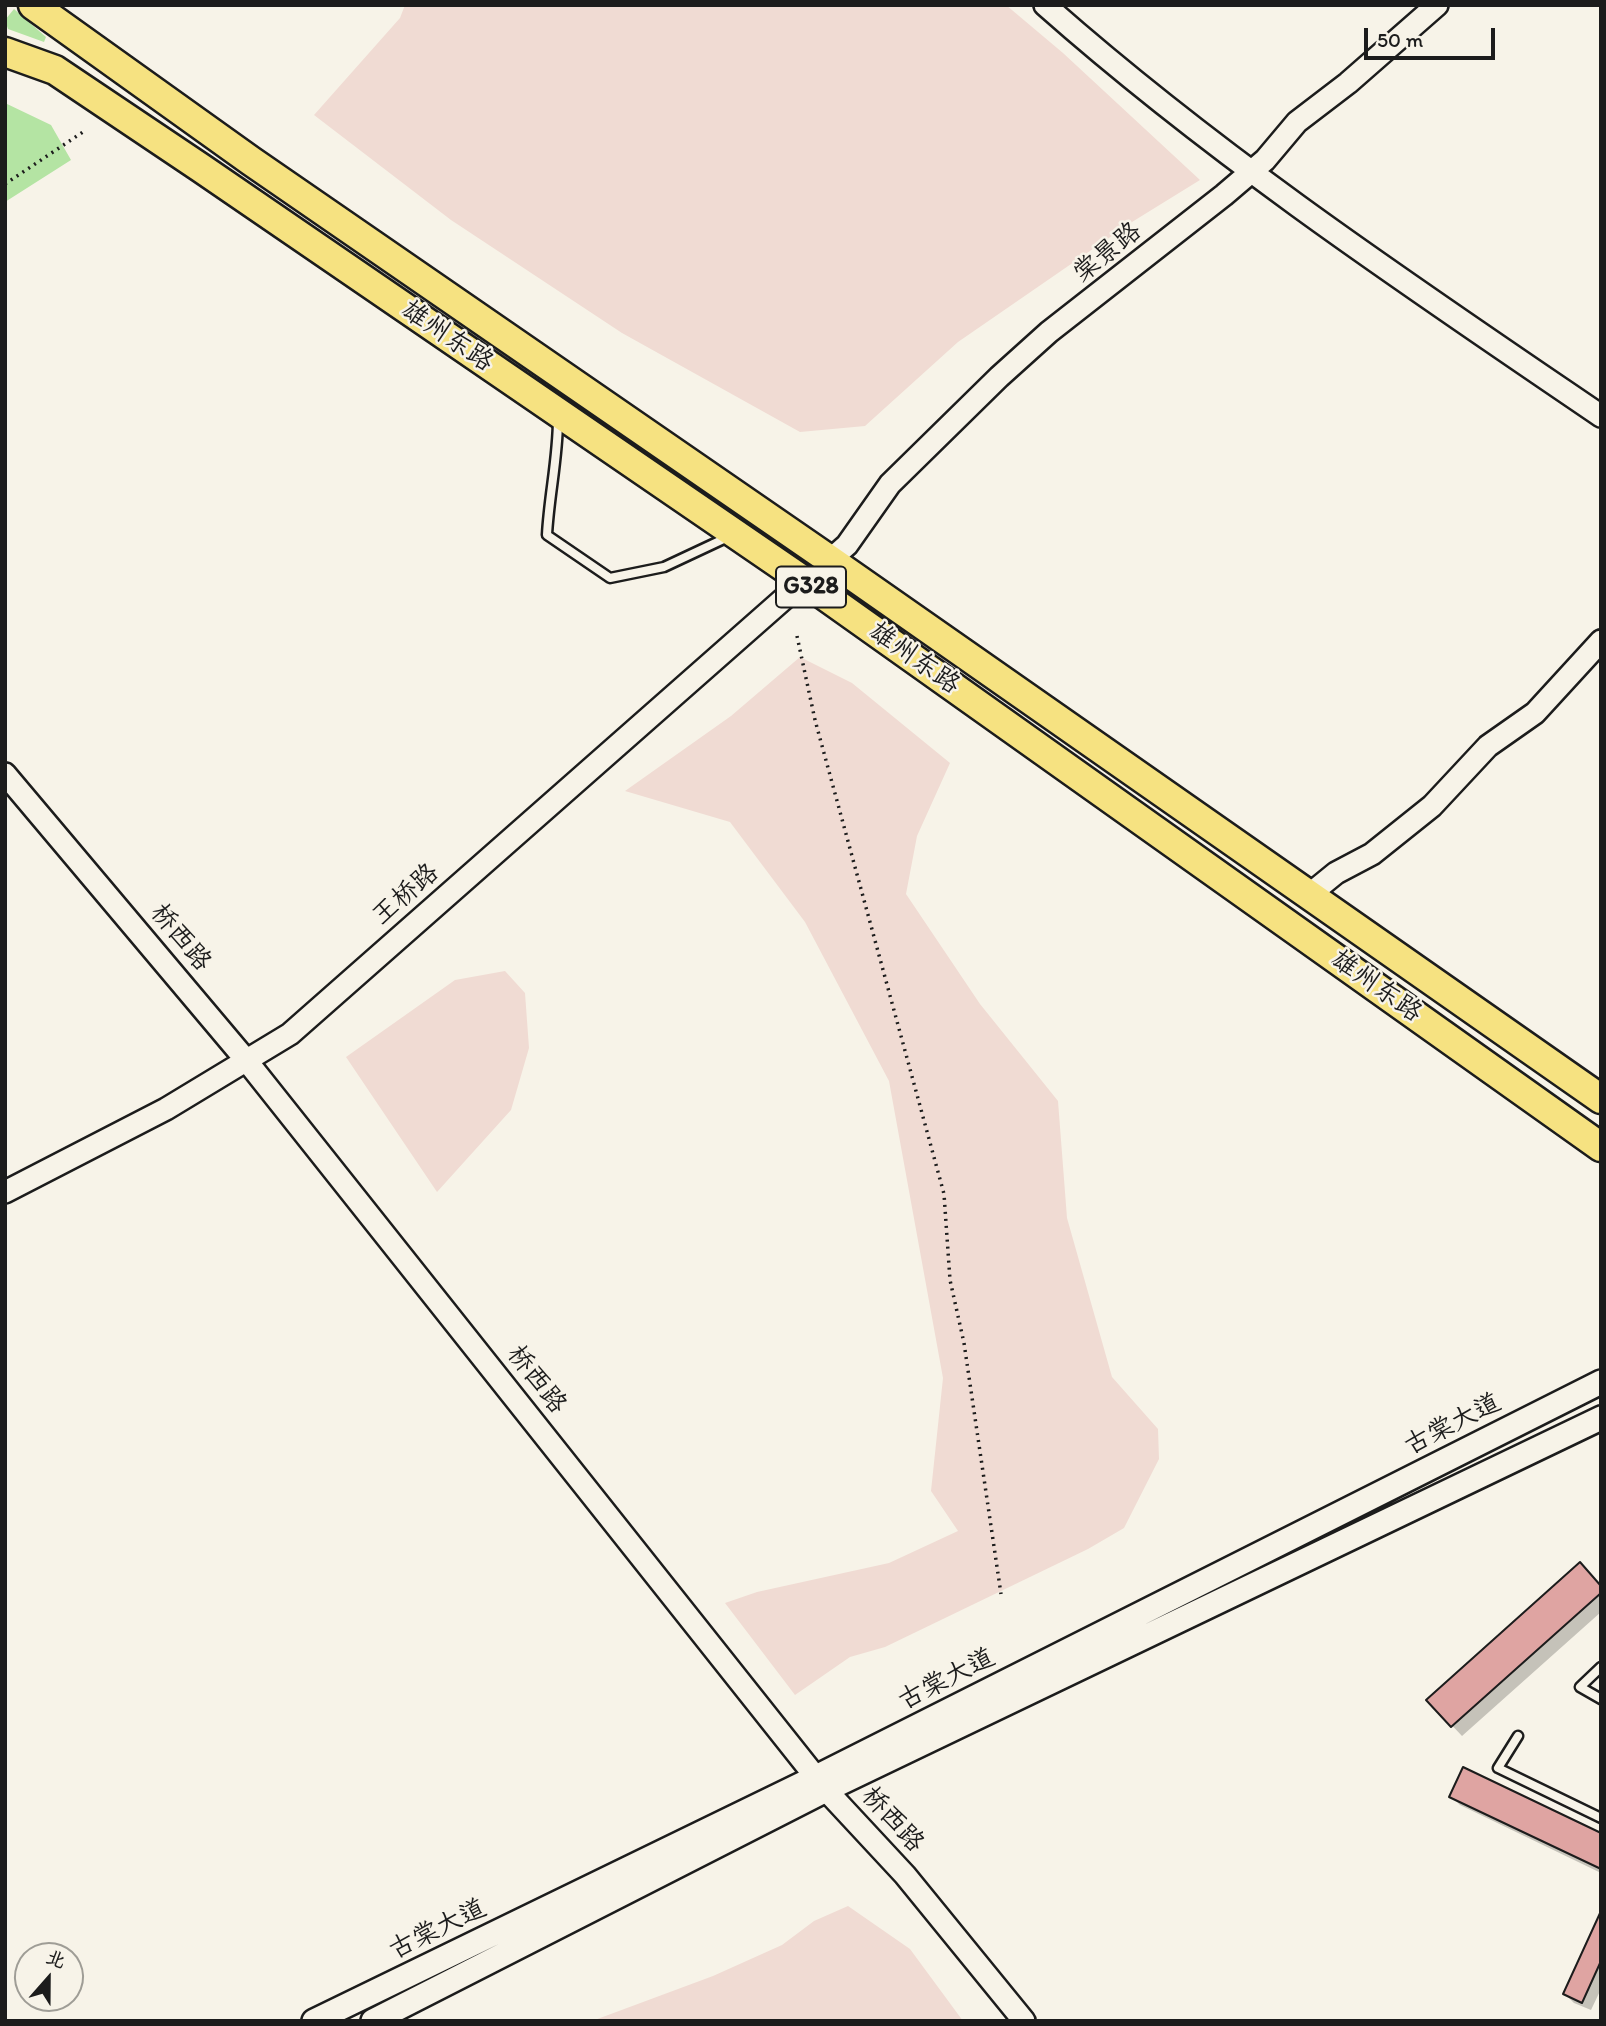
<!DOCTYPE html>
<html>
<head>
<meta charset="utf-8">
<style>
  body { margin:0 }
  #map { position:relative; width:1606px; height:2026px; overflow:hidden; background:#f7f3e8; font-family:Itim,"LXGW WenKai TC",sans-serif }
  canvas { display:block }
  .frame { position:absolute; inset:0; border:7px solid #1c1c1c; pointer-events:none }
  .north { position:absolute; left:14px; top:1942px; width:70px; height:70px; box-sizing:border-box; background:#f7f3e8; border:2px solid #9f9d96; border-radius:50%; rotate:21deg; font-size:19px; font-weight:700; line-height:28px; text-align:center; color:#1c1c1c }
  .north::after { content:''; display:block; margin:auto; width:24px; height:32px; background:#1c1c1c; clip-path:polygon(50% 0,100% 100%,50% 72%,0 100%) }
  .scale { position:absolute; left:1364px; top:28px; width:131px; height:32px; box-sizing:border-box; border:4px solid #1c1c1c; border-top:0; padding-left:9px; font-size:21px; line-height:24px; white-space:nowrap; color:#1c1c1c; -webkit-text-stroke:5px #f7f3e8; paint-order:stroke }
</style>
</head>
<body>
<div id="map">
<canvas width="1606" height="2026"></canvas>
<div class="frame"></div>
<div class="north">北</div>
<div class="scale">50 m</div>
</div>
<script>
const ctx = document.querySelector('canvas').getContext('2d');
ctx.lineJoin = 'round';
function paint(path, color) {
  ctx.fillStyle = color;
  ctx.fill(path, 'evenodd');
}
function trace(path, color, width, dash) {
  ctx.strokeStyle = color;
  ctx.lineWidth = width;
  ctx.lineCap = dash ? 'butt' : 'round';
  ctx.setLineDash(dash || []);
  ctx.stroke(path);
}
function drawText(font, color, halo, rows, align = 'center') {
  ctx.font = font + ' Itim,"LXGW WenKai TC",sans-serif';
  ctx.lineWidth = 5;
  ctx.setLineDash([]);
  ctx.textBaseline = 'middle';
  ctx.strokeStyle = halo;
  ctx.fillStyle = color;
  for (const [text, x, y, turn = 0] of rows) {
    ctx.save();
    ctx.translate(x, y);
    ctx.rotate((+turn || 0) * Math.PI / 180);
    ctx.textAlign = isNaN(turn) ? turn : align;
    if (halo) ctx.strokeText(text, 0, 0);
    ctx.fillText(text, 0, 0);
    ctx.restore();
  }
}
paint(new Path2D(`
  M405 5H1006L1063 53 1200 180 1132 222 958 342 865 426 800 432 622 333 451 220 314 115 400 18Z
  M800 657 852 683 950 763 917 836 906 894 980 1004 1058 1101 1067 1218 1112 1377 1158 1429 1159 1459 1124 1528 1088 1549 885 1647 850 1657 795 1695 725 1603 757 1592 889 1563 958 1531 931 1491 943 1378 889 1081 805 922 730 822 625 791 731 716Z
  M505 971 525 993 529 1048 511 1110 437 1192 346 1057 455 980Z
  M848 1906 910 1949 963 2021H592L713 1976 782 1945 814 1921Z`), '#f0dbd3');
paint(new Path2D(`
  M14 9 46 37 44 42 8 29 5 20Z
  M5 103 51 125 71 160 5 202Z`), '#b4e4a3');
paint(new Path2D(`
  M1601 1587V1612L1462 1736 1428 1700Z
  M1451 1796 1601 1835V1873L1460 1805Z
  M1601 1919V1989L1591 2010 1574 2003 1565 1994Z`), '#0003');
const building = new Path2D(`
  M1580 1562 1601 1586V1593L1451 1727 1426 1700Z
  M1463 1767 1601 1833V1869L1449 1797Z
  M1601 1911V1961L1582 2003 1563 1994Z`);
paint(building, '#dfa4a2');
trace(building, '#1c1c1c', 2);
const service = new Path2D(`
  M558 419C558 458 549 496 547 535L610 578 664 567 728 537
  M1601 1667 1580 1687 1601 1699
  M1518 1736 1498 1768 1601 1818`);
const tertiary = new Path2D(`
  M1045 5C1218 158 1410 286 1601 416
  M830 560 847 545 890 484 999 377 1049 332 1224 195 1265 160 1297 122 1348 83 1437 5
  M5 774 246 1060 826 1790 905 1875 1024 2021
  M1309 895 1336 873 1372 854 1432 806 1488 746 1535 713 1601 641
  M5 1192 166 1109 290 1034 804 581`);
const secondary = new Path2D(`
  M314 2021 816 1777 1601 1382
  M373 2021 826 1790 1601 1418`);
const trunk = new Path2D(`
  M33 5 251 161 830 560 1601 1099
  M5 52 55 70 201 168 804 581 1601 1147`);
trace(service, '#1c1c1c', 13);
trace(tertiary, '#1c1c1c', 26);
trace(secondary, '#1c1c1c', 28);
trace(trunk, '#1c1c1c', 33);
trace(new Path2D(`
  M5 7 7 5
  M5 184 86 130
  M797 636 815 720 944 1194 950 1280 964 1343 1001 1594`), '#1c1c1c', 3.5, [2, 5]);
trace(service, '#f7f3e8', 8);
trace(tertiary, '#f7f3e8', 21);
trace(secondary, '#f7f3e8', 23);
trace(trunk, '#f6e281', 28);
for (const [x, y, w] of [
  [811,587,70]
]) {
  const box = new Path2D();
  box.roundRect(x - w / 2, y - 20.5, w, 41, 5);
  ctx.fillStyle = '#f7f3e8';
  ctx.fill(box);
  trace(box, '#1c1c1c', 2);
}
drawText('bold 24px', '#1c1c1c', null, [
  ["G328",811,587]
]);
drawText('26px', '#1c1c1c', '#f7f3e8', [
  ["棠景路",1108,253,-39],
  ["雄州东路",447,337,34],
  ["雄州东路",914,659,35],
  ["王桥路",406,895,-41],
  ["桥西路",180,938,50],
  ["雄州东路",1376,987,35],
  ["桥西路",536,1380,52],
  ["古棠大道",1453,1425,-27],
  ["古棠大道",947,1680,-27],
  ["桥西路",892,1820,47],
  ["古棠大道",438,1930,-26]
]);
</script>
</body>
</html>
